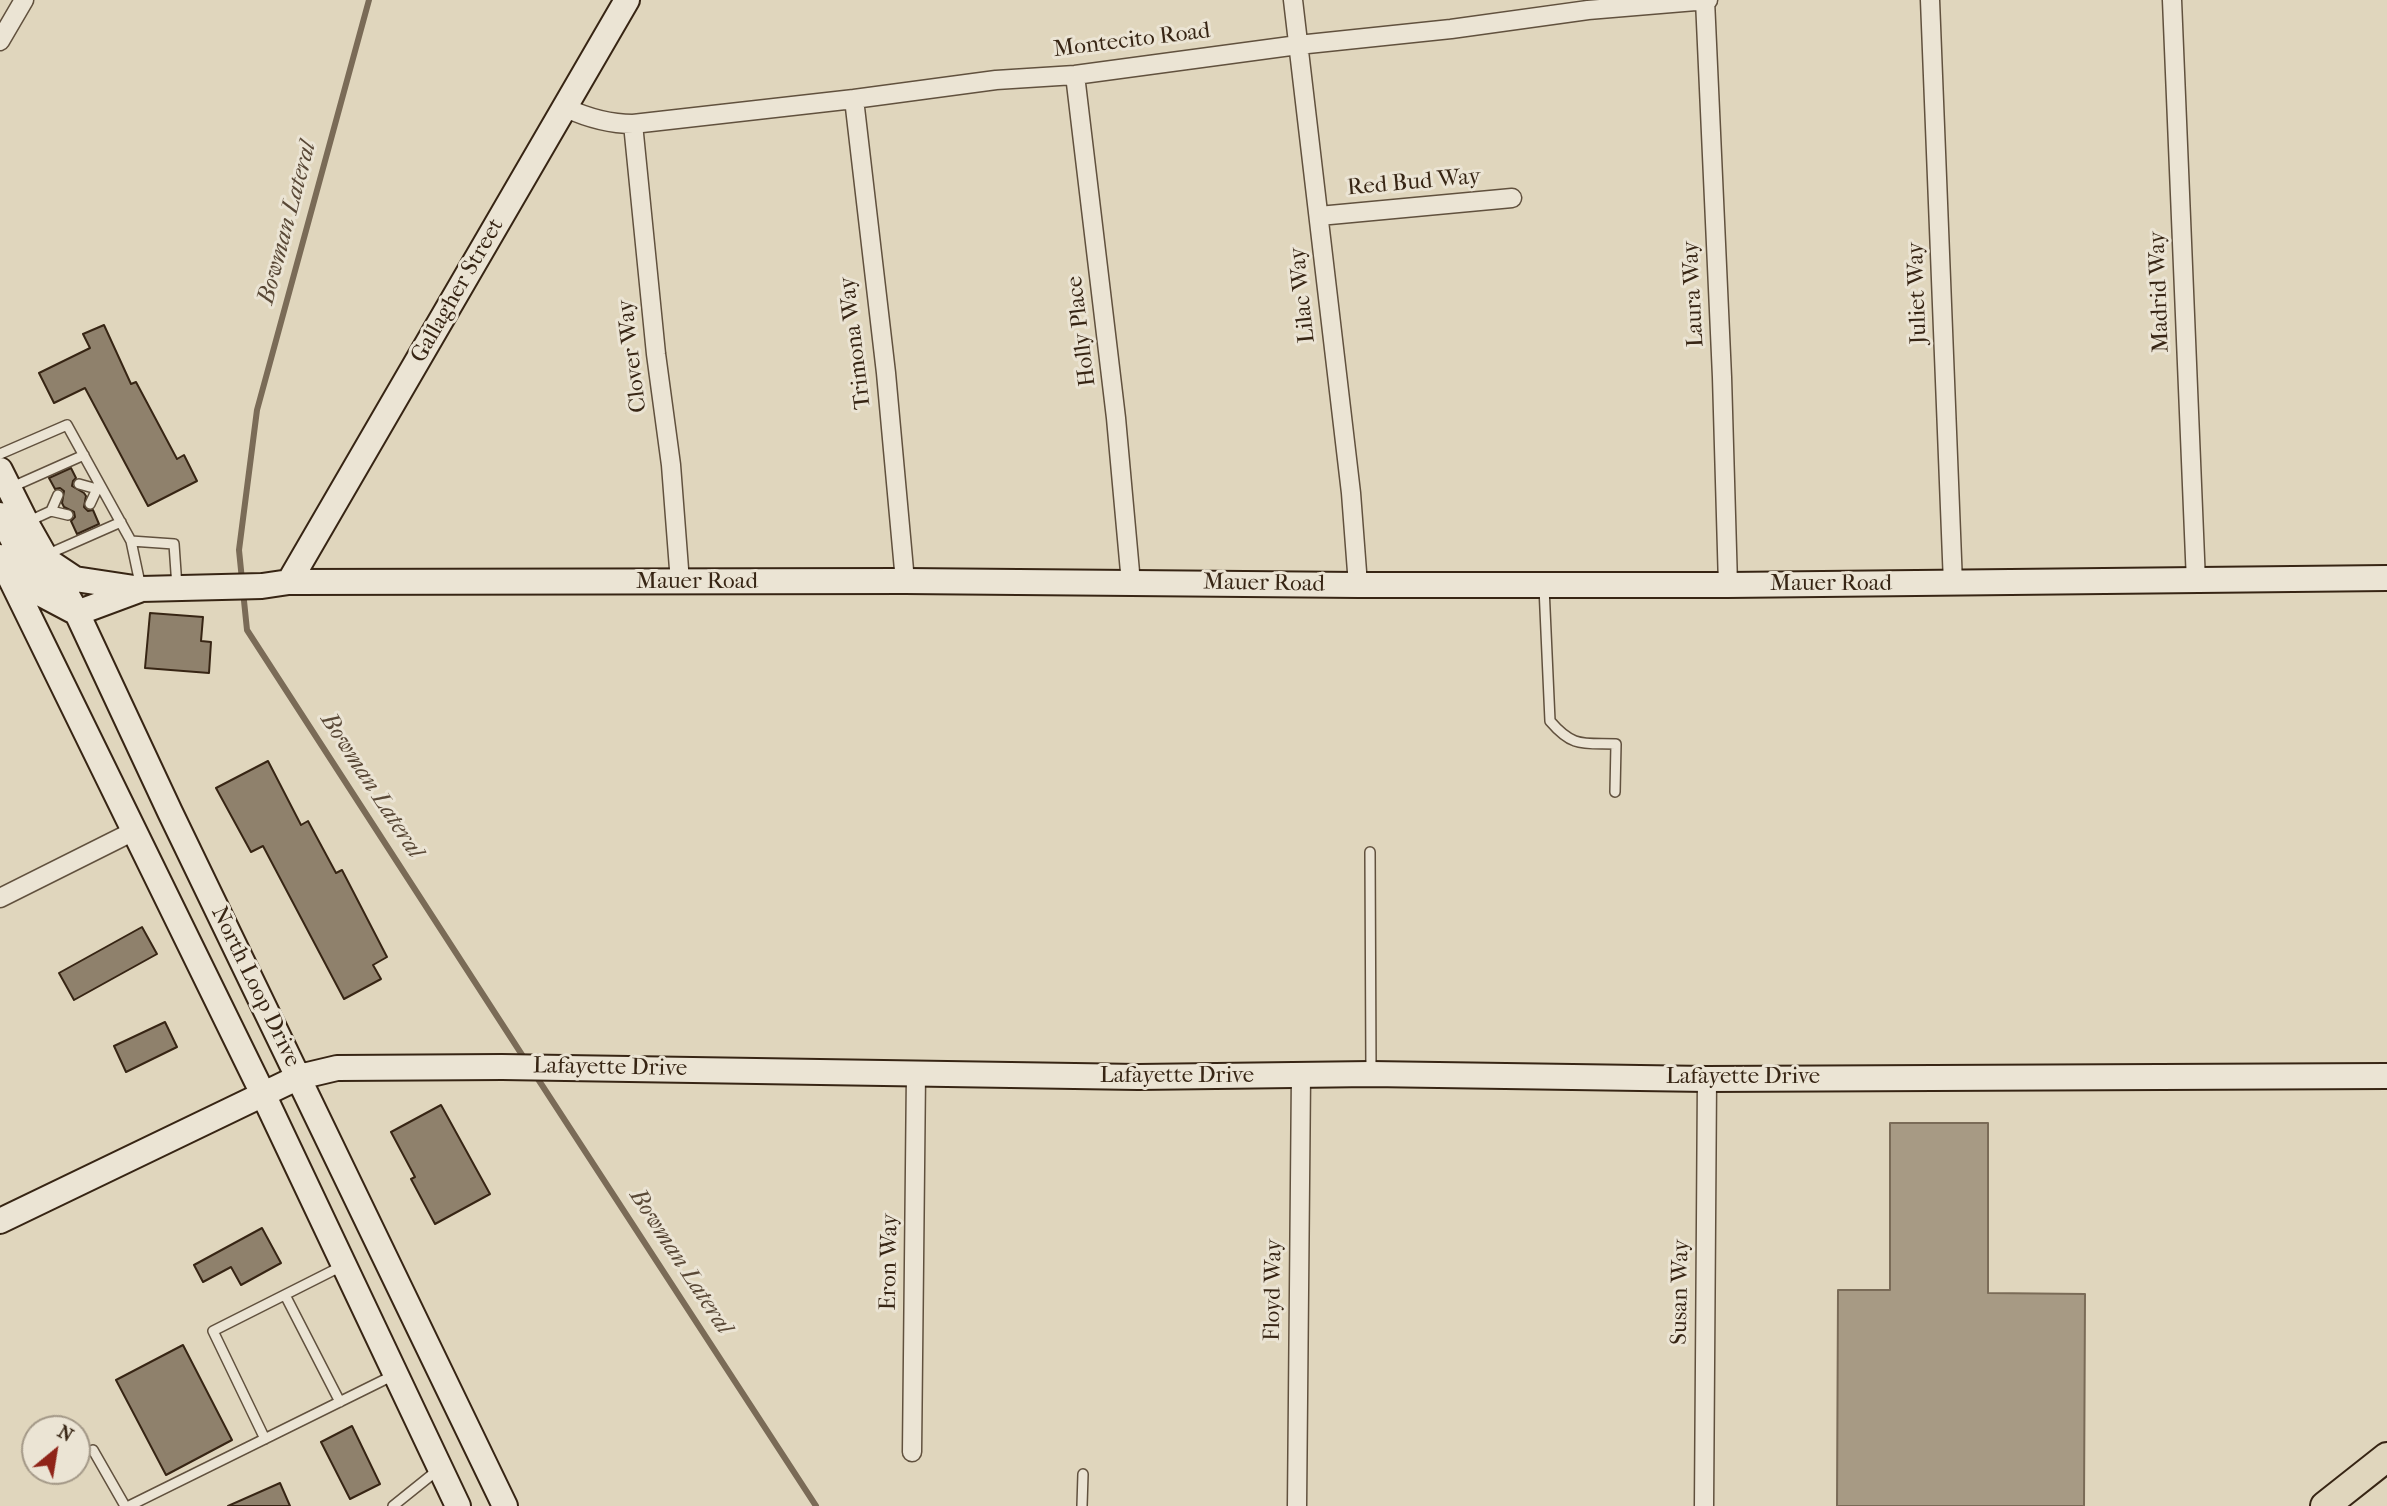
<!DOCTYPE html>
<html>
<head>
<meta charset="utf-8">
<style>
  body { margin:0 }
  #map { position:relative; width:2387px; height:1506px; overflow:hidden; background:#e0d6bd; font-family:"IM FELL French Canon",serif }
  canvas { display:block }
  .north { position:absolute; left:21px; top:1415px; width:70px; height:70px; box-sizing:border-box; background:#ebe4d4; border:2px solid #a39887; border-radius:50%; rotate:30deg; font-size:19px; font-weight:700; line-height:28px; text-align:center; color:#372514 }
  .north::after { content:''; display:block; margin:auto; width:24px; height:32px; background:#8f2418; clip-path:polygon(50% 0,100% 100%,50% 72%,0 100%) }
</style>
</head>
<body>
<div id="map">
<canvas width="2387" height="1506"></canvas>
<div class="north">N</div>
</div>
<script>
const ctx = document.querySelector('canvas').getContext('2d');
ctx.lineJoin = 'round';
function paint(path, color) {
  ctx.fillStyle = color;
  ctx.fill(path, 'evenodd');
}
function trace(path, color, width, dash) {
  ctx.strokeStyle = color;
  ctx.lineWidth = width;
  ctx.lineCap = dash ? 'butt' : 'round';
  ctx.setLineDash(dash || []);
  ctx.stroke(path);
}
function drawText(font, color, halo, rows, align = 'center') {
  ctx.font = font + ' "IM FELL French Canon",serif';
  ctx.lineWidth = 6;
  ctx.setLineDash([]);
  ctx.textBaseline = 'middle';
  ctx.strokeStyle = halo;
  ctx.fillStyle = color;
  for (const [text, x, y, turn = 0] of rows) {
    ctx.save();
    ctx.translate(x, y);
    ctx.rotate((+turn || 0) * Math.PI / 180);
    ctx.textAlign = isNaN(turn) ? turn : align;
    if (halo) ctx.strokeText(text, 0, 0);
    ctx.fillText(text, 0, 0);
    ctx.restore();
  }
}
const water = new Path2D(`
  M1890 1123H1988V1293L2085 1294 2084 1506H1837L1838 1290H1890Z`);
paint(water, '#a79a84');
trace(water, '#7a6b57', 2);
trace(new Path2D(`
  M242 580 239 550 257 410 369 0
  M243 591 247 630 526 1061
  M536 1076 816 1506`), '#7a6b57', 6);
const building = new Path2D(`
  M104 325 131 384 136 382 177 459 184 455 197 481 148 506 85 388 54 403 39 373 90 348 83 334Z
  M71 468 76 478 73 481 72 486 84 493 86 496 84 507 88 511 93 510 99 524 77 534 71 521 75 517 74 512 64 507 62 503 64 491 60 488 55 489 49 478Z
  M150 613 203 617 201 641 211 642 209 673 145 668Z
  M268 761 301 825 308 821 336 873 342 870 387 957 373 965 381 979 344 999 263 846 251 852 216 788Z
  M142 927 157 954 74 1000 59 973Z
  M165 1022 177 1047 126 1072 114 1046Z
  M441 1105 490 1194 435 1224 411 1179 415 1177 391 1132Z
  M262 1228 281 1263 241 1285 231 1267 203 1282 194 1265Z
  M183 1345 232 1440 166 1475 116 1380Z
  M352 1426 380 1484 350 1499 321 1442Z
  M280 1483 290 1506H228Z`);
paint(building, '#8f816c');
trace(building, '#372514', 2);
const lane = new Path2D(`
  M0 454 67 425 131 541 174 544 177 587
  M79 484 97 489 101 487
  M12 487 84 455
  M58 495 51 511 68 515
  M90 504 97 489
  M27 522 51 511
  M131 541 141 588
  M46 555 121 522
  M1544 587 1550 721C1573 748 1583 743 1616 744L1615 792
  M1370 852 1371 1072
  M285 1295 340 1402
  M265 1439 213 1331 342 1266
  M93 1450 125 1506
  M129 1506 394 1375
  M393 1506 439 1469
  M1082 1506 1083 1474`);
const street = new Path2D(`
  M1293 0 1351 493 1358 585
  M1705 0 1722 377 1728 585
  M1930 0 1953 584
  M2172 0 2196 582
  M0 41 24 0
  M1075 75 1116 418 1131 583
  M854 99 886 373 905 581
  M566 108C588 118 608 124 633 124L854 99 996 80 1075 75 1298 45 1451 29 1588 10 1708 0
  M633 124 656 354 671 465 680 582
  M1319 216 1512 198
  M0 898 132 832
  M912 1452 916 1073
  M1297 1506 1301 1075
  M1704 1506 1707 1079`);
const secondary = new Path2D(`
  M0 470 30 530 77 613 170 812 505 1506
  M0 515 41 594 77 613 139 590
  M0 557 263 1094 458 1506
  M48 561 75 579 141 589 262 586 289 582 905 581 1358 585H1728L2387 578
  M289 582 627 0
  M0 1221 299 1077 337 1068 502 1067 1138 1077 1371 1074 1707 1079 2387 1076`);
const primary = new Path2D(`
  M2325 1506 2387 1457`);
trace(lane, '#61513e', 12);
trace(street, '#61513e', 21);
trace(secondary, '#372514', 28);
trace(primary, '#372514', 32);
trace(lane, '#ebe4d4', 9);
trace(street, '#ebe4d4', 18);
trace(secondary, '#ebe4d4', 24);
trace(primary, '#e0d6bd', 28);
drawText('23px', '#372514', '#ebe4d4', [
  ["Montecito Road",1132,41,-7],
  ["Red Bud Way",1414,183,-5],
  ["Gallagher Street",458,291,-60],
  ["Madrid Way",2160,292,-92],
  ["Juliet Way",1918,293,-92],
  ["Laura Way",1694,294,-93],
  ["Lilac Way",1303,295,-96],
  ["Holly Place",1082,331,-97],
  ["Trimona Way",856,343,-97],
  ["Clover Way",633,356,-97],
  ["Mauer Road",697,582],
  ["Mauer Road",1264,584,1],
  ["Mauer Road",1831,584],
  ["North Loop Drive",255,987,64],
  ["Lafayette Drive",610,1068,1],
  ["Lafayette Drive",1177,1076],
  ["Lafayette Drive",1743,1077],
  ["Eron Way",890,1262,-89],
  ["Floyd Way",1274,1290,-89],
  ["Susan Way",1681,1292,-89]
]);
drawText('italic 24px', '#594836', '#ebe4d4', [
  ["Bowman Lateral",288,223,-75],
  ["Bowman Lateral",371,786,57],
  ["Bowman Lateral",680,1262,57]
]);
</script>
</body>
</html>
